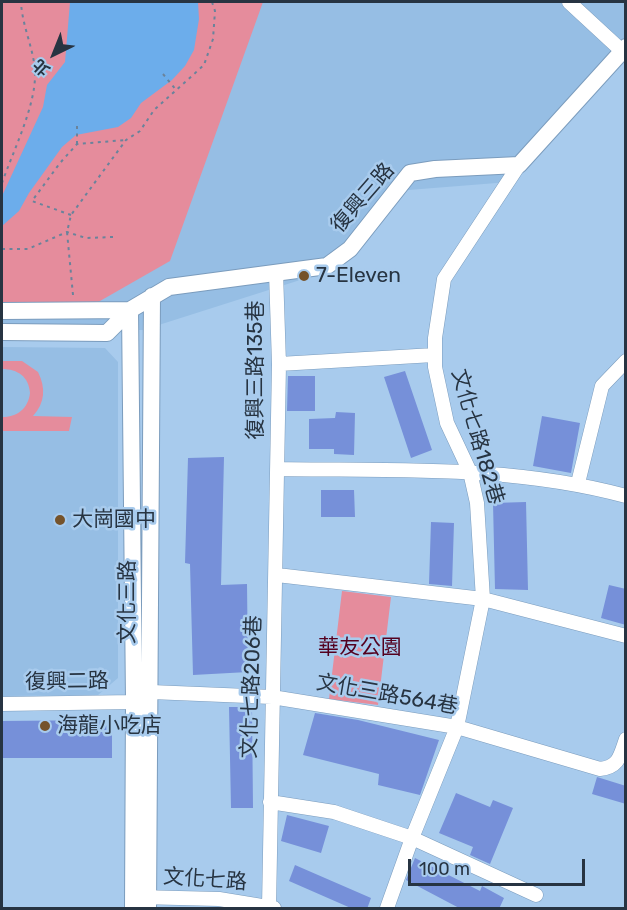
<!DOCTYPE html>
<html>
<head>
<meta charset="utf-8">
<style>
  body { margin:0 }
  #map { position:relative; width:627px; height:910px; overflow:hidden; background:#a8cbed; font-family:Rubik,"Noto Sans TC",sans-serif }
  canvas { display:block }
  .frame { position:absolute; inset:0; border:3px solid #273442; pointer-events:none }
  .north { position:absolute; left:24px; top:24px; width:60px; height:60px; -webkit-text-stroke:4px #a8cbed; paint-order:stroke; rotate:223deg; font-size:16px; font-weight:700; line-height:24px; text-align:center; color:#273442 }
  .north::after { content:''; display:block; margin:auto; width:21px; height:27px; background:#273442; clip-path:polygon(50% 0,100% 100%,50% 72%,0 100%) }
  .scale { position:absolute; left:408px; top:859px; width:177px; height:27px; box-sizing:border-box; border:3px solid #273442; border-top:0; padding-left:8px; font-size:18px; line-height:21px; white-space:nowrap; color:#273442; -webkit-text-stroke:4px #a8cbed; paint-order:stroke }
</style>
</head>
<body>
<div id="map">
<canvas width="627" height="910"></canvas>
<div class="frame"></div>
<div class="north">北</div>
<div class="scale">100 m</div>
</div>
<script>
const ctx = document.querySelector('canvas').getContext('2d');
ctx.lineJoin = 'round';
function paint(path, color) {
  ctx.fillStyle = color;
  ctx.fill(path, 'evenodd');
}
function trace(path, color, width, dash) {
  ctx.strokeStyle = color;
  ctx.lineWidth = width;
  ctx.lineCap = dash ? 'butt' : 'round';
  ctx.setLineDash(dash || []);
  ctx.stroke(path);
}
function drawText(font, color, halo, rows, align = 'center') {
  ctx.font = font + ' Rubik,"Noto Sans TC",sans-serif';
  ctx.lineWidth = 5;
  ctx.setLineDash([]);
  ctx.textBaseline = 'middle';
  ctx.strokeStyle = halo;
  ctx.fillStyle = color;
  for (const [text, x, y, turn = 0] of rows) {
    ctx.save();
    ctx.translate(x, y);
    ctx.rotate((+turn || 0) * Math.PI / 180);
    ctx.textAlign = isNaN(turn) ? turn : align;
    if (halo) ctx.strokeText(text, 0, 0);
    ctx.fillText(text, 0, 0);
    ctx.restore();
  }
}
paint(new Path2D(`
  M2 2H625V46L509 182 396 191 319 274 143 330 2 331Z
  M2 347 105 348 118 362V678L98 695 2 696Z`), '#96bee4');
paint(new Path2D(`
  M2 2H263L170 261 93 305 2 304Z
  M2 361H22L38 372C46 388 45 403 33 416L72 417 69 431H2V417C17 417 28 409 30 393 29 377 18 369 2 369Z
  M342 591 391 597 378 705 329 699Z`), '#e58c9c');
paint(new Path2D(`
  M70 2H198L199 19 194 50 185 66 172 80 141 103 131 118 118 127 76 135 62 147 29 193 19 211 2 226V196L43 107 47 85 65 62Z`), '#6cadeb');
paint(new Path2D(`
  M405 371 432 450 411 458 384 377Z
  M288 376H315V411H287Z
  M336 412 355 413 354 455 334 454V449H309V419L335 418Z
  M542 416 580 423 571 473 533 466Z
  M224 457 221 585 247 584 248 672 193 675 190 564 185 563 188 458Z
  M321 490H354L355 517H321Z
  M526 502 528 590 495 589 493 503Z
  M431 522 454 523 452 586 429 584Z
  M609 585 626 589V625L601 618Z
  M229 707H252L253 808H231Z
  M315 713 358 720 439 740 420 795 378 785 379 774 303 755Z
  M112 720V758H2V721Z
  M597 777 626 786V804L592 794Z
  M456 793 490 807 493 800 513 808 490 864 470 855 473 847 439 833Z
  M287 815 329 826 321 853 281 841Z
  M415 858 480 891 482 886 504 898 499 909H461L406 880Z
  M295 865 371 898 367 909H353L289 881Z`), '#7690d9');
const minor = new Path2D(`
  M569 2 622 51
  M279 364 434 355
  M277 469C393 471 513 465 626 496
  M578 483 602 386 626 361
  M277 575 483 599 626 636
  M2 704 134 702 151 692 272 697 457 727 600 769C619 767 620 756 626 739
  M270 802 334 812 412 838 536 895
  M139 897 219 899 274 908
  M269 907 279 364 276 272
  M387 908 412 838 457 727 483 599 477 503 470 472 447 423 435 367V338L444 279 519 165`);
const tertiary = new Path2D(`
  M130 310 134 702 133 908
  M2 311 130 310
  M2 332 107 333 130 310 169 287 327 266 350 249 410 173 435 169 519 165 626 47
  M148 908 152 296`);
trace(minor, '#7b9cbd', 15);
trace(tertiary, '#7b9cbd', 18);
trace(new Path2D(`
  M163 74 177 91
  M77 144V123
  M2 183C13 151 37 104 35 70 33 47 22 25 21 2
  M71 215 32 201 60 163 77 144 125 140
  M2 249H28L67 232 86 238 113 237
  M73 295 67 232 71 215 126 140 140 131 154 110 204 65 213 39 215 11 212 2`), '#6a839b', 2, [3, 4.5]);
trace(minor, '#fff', 14);
trace(tertiary, '#fff', 16);
for (const [x, y, r, color] of [
  [304,276,6,"#75532b"],
  [60,520,6,"#75532b"],
  [45,726,6,"#75532b"]
]) {
  const dot = new Path2D();
  dot.arc(x, y, r, 0, 2 * Math.PI);
  ctx.fillStyle = color;
  ctx.fill(dot);
  trace(dot, '#a8cbed', 2);
}
drawText('21px', '#273442', '#a8cbed', [
  ["復興三路",363,198,-49],
  ["復興三路135巷",256,370,-90],
  ["文化七路182巷",477,437,74],
  ["文化三路",128,602,-90],
  ["復興二路",67,682,-1],
  ["文化七路206巷",252,687,-88],
  ["文化三路564巷",387,695,10],
  ["文化七路",205,880,4]
]);
drawText('21px', '#273442', '#a8cbed', [
  ["7-Eleven",316,276],
  ["大崗國中",72,520],
  ["海龍小吃店",57,726]
], 'left');
drawText('21px', '#54011f', '#a8cbed', [
  ["華友公園",360,648]
]);
</script>
</body>
</html>
